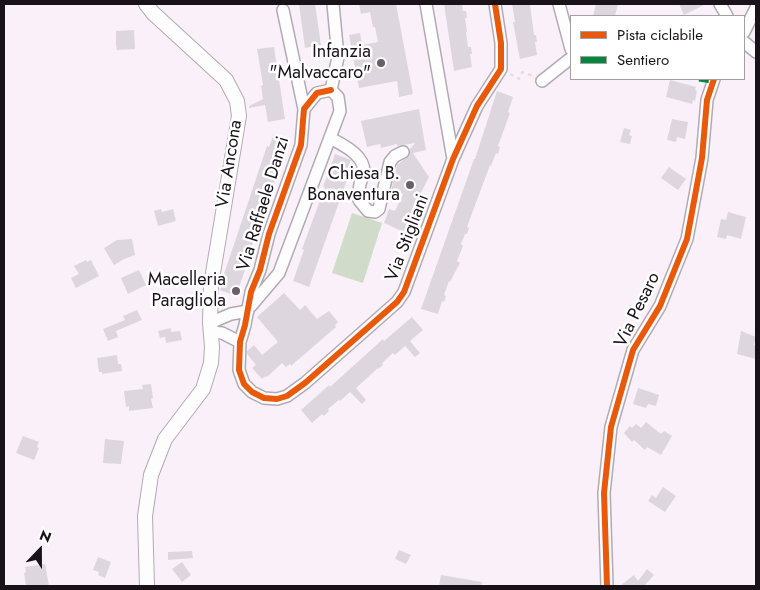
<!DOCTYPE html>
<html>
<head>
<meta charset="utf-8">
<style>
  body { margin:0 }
  #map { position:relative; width:760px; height:590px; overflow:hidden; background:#faf0fa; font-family:Jost,sans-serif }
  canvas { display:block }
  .frame { position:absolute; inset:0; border:5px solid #191219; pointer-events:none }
  .legend { position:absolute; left:570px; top:15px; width:175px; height:65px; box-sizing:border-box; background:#fff; border:1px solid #a3a0a3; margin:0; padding:6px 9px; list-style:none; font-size:15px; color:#191219 }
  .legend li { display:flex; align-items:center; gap:10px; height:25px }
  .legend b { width:25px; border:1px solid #a3a0a3 }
  .north { position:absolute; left:15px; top:525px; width:50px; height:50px; -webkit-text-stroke:4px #fff; paint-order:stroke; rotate:22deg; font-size:14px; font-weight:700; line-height:20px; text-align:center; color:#191219 }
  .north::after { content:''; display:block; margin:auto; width:18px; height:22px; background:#191219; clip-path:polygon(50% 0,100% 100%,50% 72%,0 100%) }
</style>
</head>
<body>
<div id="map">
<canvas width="760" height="590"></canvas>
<div class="frame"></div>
<ul class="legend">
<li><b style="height:6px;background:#e8590c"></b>Pista ciclabile</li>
<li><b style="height:6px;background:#00873e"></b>Sentiero</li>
</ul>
<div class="north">N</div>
</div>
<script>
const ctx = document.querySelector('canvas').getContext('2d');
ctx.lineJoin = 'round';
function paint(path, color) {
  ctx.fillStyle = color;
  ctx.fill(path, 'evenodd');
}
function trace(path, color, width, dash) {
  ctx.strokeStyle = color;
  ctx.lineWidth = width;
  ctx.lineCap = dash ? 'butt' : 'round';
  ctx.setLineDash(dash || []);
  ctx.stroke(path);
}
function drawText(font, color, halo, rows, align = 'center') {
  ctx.font = font + ' Jost,sans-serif';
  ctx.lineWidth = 5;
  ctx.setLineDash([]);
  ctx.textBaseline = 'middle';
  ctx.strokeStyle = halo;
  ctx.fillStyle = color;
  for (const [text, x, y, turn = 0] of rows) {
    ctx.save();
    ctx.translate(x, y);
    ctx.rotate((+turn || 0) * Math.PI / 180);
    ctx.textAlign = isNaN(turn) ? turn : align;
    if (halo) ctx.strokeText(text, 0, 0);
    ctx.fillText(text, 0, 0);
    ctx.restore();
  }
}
paint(new Path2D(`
  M352 213 382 223 363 283 332 273Z`), '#d0dbc9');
paint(new Path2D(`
  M299 4H315L321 45 305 48Z
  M359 4H396L413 94 399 97 397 81 359 88 349 35 360 33 362 45 378 42 375 27H373L370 12 361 14Z
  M444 4H462L463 11H466L467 18H465L467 32H466L468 47H471L472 54H470L472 67 454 71Z
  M512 4H530L534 35H536L537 42H535L537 55 520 59 513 22H515Z
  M596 4H618L615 16H593Z
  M679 4H706L684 15Z
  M134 30 135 49 117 50 116 45V31Z
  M274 47 285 119 268 122 265 105 249 108V106L263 99 261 86 263 85 257 49Z
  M670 80 696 87 695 90 697 91 695 101 693 100 692 104 666 97Z
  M497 91 513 97 508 112 510 113 498 146 500 147 498 154 496 153 491 166 490 165 467 227 469 228 467 234H465L461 244 463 246 457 261 460 263 450 282 449 281 444 295 446 296 444 302 442 301 438 314 421 309 474 159H475Z
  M419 109 426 150 413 153 429 177 412 210H414L404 232 384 223 389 209 395 211 403 194 391 191 397 165 409 156 410 149 415 143 397 146V144L381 148 380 144 367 147 361 121Z
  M672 119 688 122 685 139 677 137 676 142 667 140Z
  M624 128 631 130 629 135 632 136 630 144 620 142Z
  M274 134 291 139 267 201 269 202 245 263 247 264 236 296 220 290 224 277H223L267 146 269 147Z
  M335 154 351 160 346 173 349 174 309 287 293 281 304 250 302 249 325 187H323Z
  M669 167 686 179 678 190 661 178Z
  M161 209 162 212 173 209 176 221 158 226 154 211Z
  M728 212 746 217 741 239 727 235 726 239 717 237 721 219 726 220Z
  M132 239 135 255 124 259 114 265 104 248 117 240Z
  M86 260 87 262 91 260 99 276 76 288 71 278 79 274 74 266Z
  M139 270 146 285 128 294 121 278Z
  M284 293 300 310 305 305 317 319 329 311 338 322 335 325 336 327 291 366 290 364 286 367 282 363 267 377 266 376 262 379 252 368 256 365 247 354V351L254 345 262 355 278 342 257 317Z
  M137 310 142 320 116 331 118 337 108 341 103 329 125 320 123 316Z
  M412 317 423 330 410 341 420 353 415 357 405 346 395 355 393 353 382 363 383 365 378 369V368L356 388 366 400 362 404 350 392 340 401 339 400 328 409 329 411 324 416 322 414 312 423 301 410 329 385 330 387 383 339 384 341Z
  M171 328V332L180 331 182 340 166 343 165 337 160 338 158 331Z
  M741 331 756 337 754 345H756V359L737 354Z
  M117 355 118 364H121L122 371 102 374V372H99L97 358Z
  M151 384 153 398 151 399 153 408 129 411V406L126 407 124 391 143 389 142 385Z
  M638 388 659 395 656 406 648 404 646 408 633 404Z
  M646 422 661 434 664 431 672 436 661 455 647 447 645 450 634 440 632 442 624 433 630 426 632 428 636 424 641 428Z
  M23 436 39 442 37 447 39 448 34 460 16 453Z
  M105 439 124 441 121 464 103 463Z
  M663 487 676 496 665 512 648 501 652 495 656 498Z
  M399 550 411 555 406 564 395 559Z
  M192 551 193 558 168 560V552Z
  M98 557 111 562 105 578 98 575 99 572 93 570Z
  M182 562 191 575 182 582 172 569Z
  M45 564 49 586H26L24 573 26 572 25 567Z
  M647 569 654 575 644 586H620L634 575 638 581Z
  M441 575 482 582 481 586H439Z`), '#ded6de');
const minor = new Path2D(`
  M426 4 453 159
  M559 4 571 49
  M720 4 727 16
  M283 10 304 109
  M744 32 756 8
  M744 42 756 52
  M542 81 571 58
  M331 90 317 93 304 109 301 145 269 234 260 270 251 292 245 325 240 342 239 370 244 384 252 392 264 398 277 399 287 396 305 383 397 302 404 292 453 159 477 106 501 69V43L495 4
  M331 90 338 57 333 4
  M330 138C343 145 365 155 364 173 363 177 361 180 360 184 359 189 359 195 359 200L368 211 375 212 379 209 390 162 395 156 403 152
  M251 306 279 273 340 111 338 97 331 90
  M210 323 231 314 248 311
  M211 332 222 333 240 342
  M607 586 604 493 611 427 633 350 660 306 687 239 702 158 707 100 714 79`);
const tertiary = new Path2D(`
  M146 4 153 13 226 80 237 101 239 116 211 285 210 323 212 347 211 363 203 389 165 439 151 475 145 516 147 586`);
trace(minor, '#b2aab2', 14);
trace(tertiary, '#b2aab2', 16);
trace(new Path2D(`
  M510 74 519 79 522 72 533 76`), '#dfdcdf', 2, [4, 4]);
trace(minor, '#fefdfe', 11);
trace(tertiary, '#fefdfe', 14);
trace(new Path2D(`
  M699 79 713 81`), '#00873e', 5, [10, 5]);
trace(new Path2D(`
  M331 90 317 93 304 109 301 145 269 234 260 270 251 292 245 325 240 342 239 370 244 384 252 392 264 398 277 399 287 396 305 383 397 302 404 292 453 159 477 106 501 69V43L495 4
  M607 586 604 493 611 427 633 350 660 306 687 239 702 158 707 100 714 79`), '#e8590c', 6);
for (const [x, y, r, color] of [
  [381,63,5,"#686068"],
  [410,185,5,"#686068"],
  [236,291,5,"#686068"]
]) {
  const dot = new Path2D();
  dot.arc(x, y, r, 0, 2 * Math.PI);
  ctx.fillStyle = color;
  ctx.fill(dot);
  trace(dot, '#fff', 2);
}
drawText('18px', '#191219', '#fff', [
  ["Infanzia",371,53],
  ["\"Malvaccaro\"",371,74],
  ["Chiesa B.",400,175],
  ["Bonaventura",400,196],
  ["Macelleria",226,281],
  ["Paragliola",226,302]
], 'right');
drawText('18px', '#191219', '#fff', [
  ["Via Ancona",230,164,-81],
  ["Via Raffaele Danzi",264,204,-73],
  ["Via Stigliani",408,238,-69],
  ["Via Pesaro",638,310,-64]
]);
</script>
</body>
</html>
